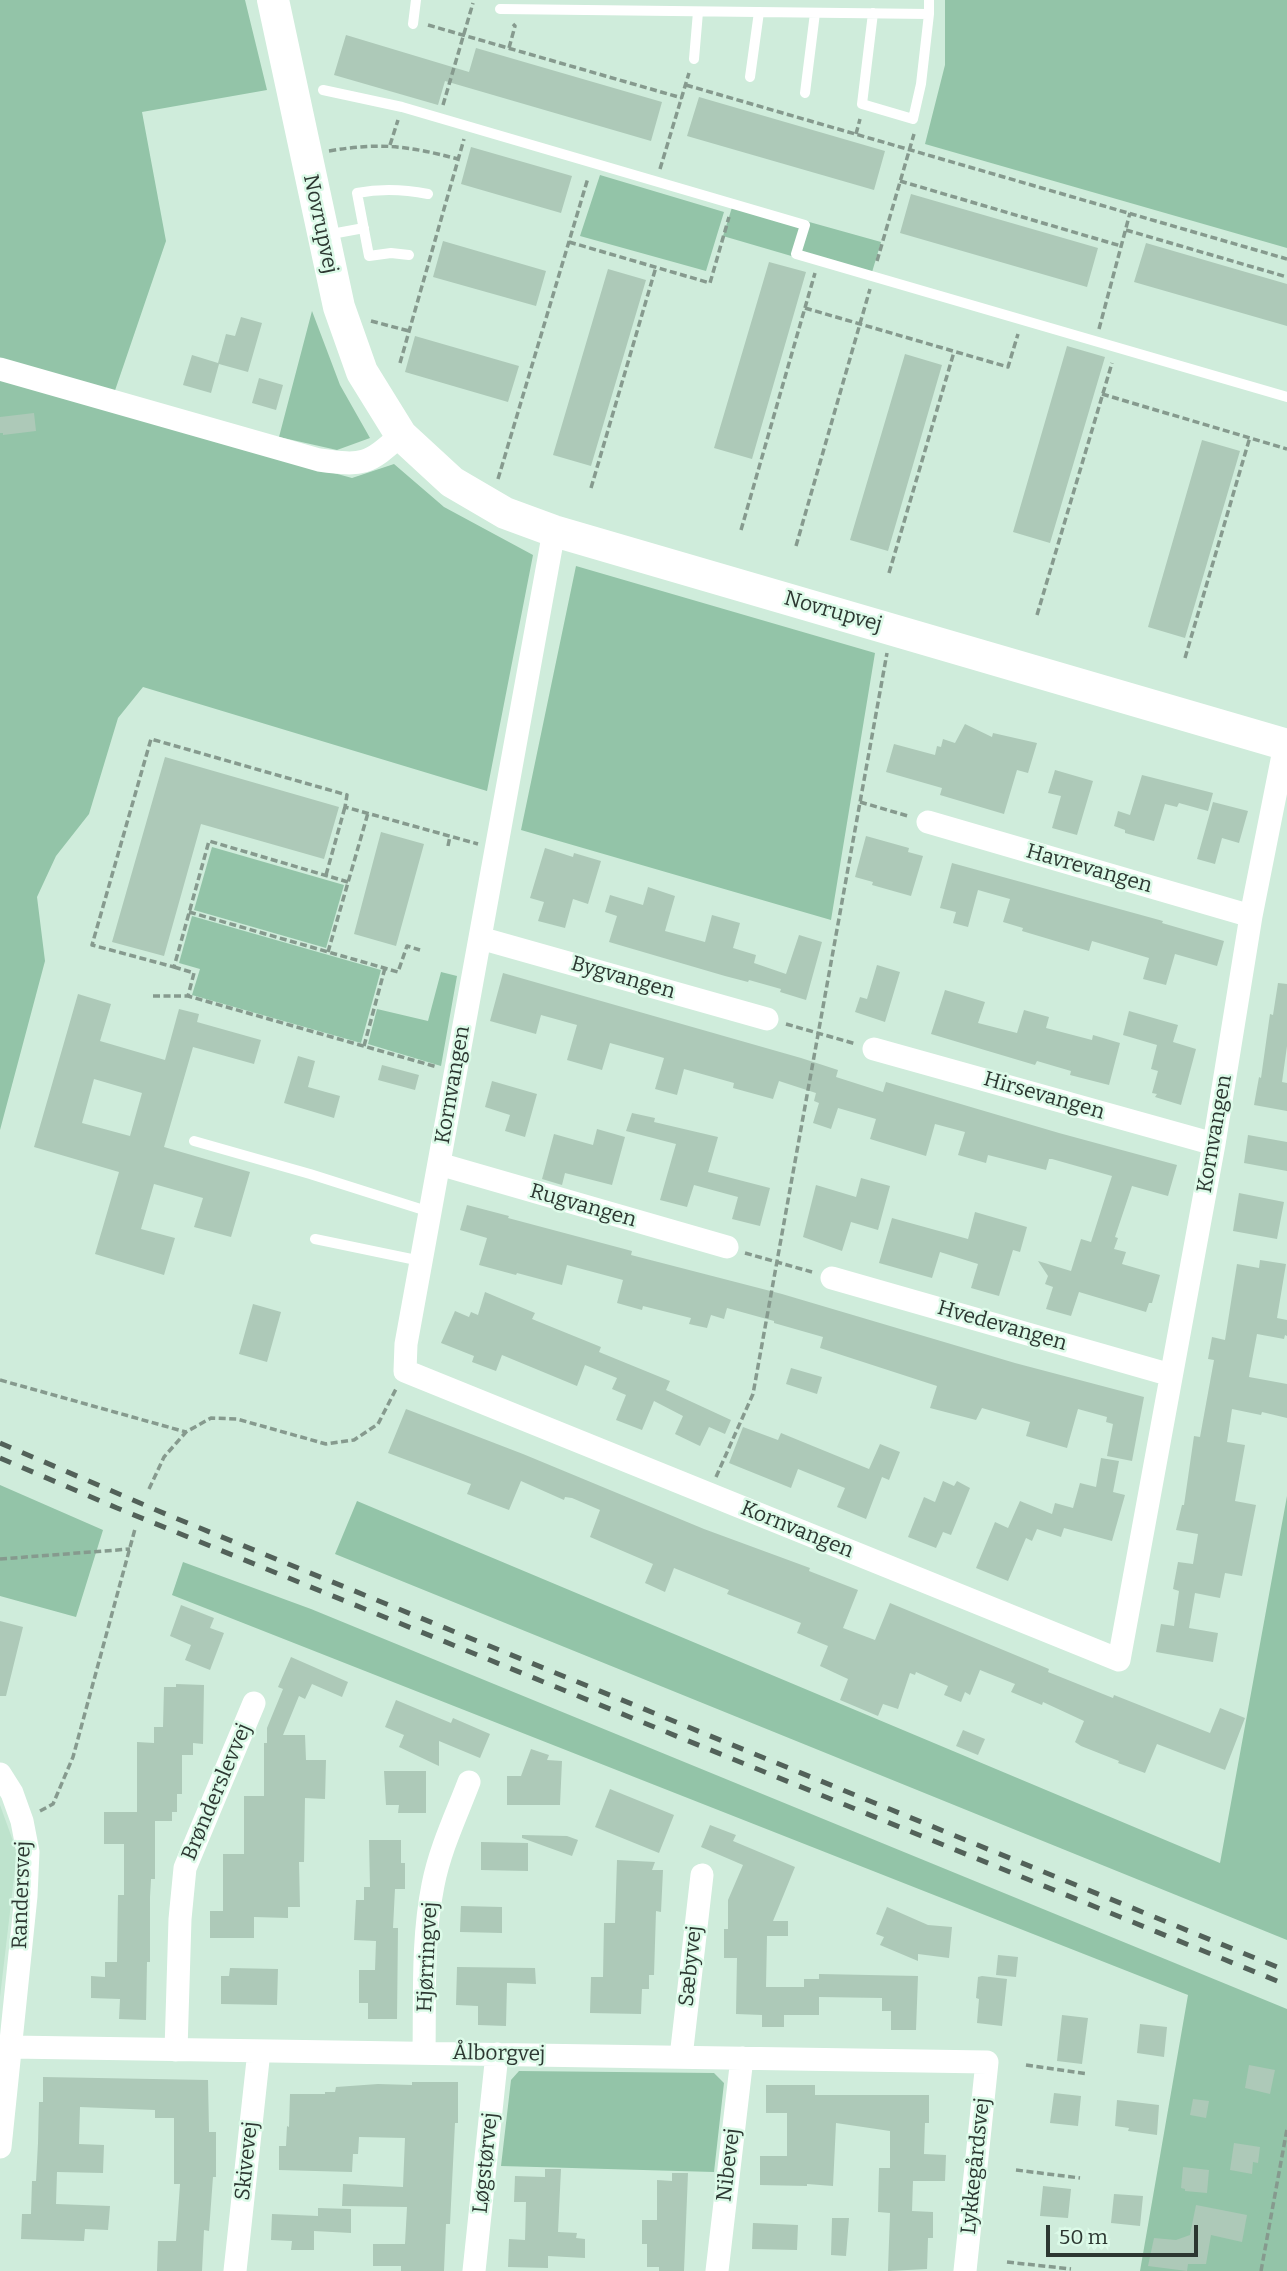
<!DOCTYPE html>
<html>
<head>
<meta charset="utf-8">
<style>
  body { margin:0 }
  #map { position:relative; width:1287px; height:2271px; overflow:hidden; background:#cfecdb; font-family:Bitter,serif }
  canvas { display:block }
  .scale { position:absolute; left:1046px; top:2225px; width:152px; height:32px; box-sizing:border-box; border:4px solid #2c3731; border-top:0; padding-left:9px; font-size:21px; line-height:24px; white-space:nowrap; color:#2c3731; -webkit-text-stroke:5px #dcfae8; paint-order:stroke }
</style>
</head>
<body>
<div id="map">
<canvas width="1287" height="2271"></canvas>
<div class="scale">50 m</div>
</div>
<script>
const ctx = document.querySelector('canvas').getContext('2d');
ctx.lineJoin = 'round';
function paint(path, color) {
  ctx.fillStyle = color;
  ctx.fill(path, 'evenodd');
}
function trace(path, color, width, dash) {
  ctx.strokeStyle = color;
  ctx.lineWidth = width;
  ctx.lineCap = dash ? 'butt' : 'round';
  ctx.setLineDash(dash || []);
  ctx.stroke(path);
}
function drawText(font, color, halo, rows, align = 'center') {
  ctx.font = font + ' Bitter,serif';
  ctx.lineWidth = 5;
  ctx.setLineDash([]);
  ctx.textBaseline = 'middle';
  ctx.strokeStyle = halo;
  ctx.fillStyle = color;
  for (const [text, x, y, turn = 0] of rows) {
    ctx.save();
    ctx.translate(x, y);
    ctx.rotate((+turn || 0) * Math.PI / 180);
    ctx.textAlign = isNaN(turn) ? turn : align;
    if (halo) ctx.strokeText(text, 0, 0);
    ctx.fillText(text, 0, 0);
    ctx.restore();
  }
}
paint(new Path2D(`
  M0 1805 17 1852 0 1997Z`), '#bee3cd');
paint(new Path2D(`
  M0 0H245L267 90 142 112 166 241 108 411 352 478 394 464 444 507 533 555 487 791 143 687 118 718 89 814 56 856 37 897 45 961 0 1130Z
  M945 0H1287V248L925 144 945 65Z
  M600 175 724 212 706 271 580 236Z
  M734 201 881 242 870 279 723 236Z
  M312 311 340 385 370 438 337 450 279 437Z
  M576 566 875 653 831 920 521 830Z
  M212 847 344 885 326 948 194 910Z
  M192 916 381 970 361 1043 192 995 200 969 179 963Z
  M441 972 457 976 441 1066 368 1044 377 1009 428 1021Z
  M0 1485 103 1530 76 1617 0 1596Z
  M1287 1496V1940L335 1554 357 1501 1220 1863Z
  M183 1562 311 1609 1287 2009V2271H1140L1188 1995 172 1595Z
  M519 2071 714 2073 724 2083 714 2172 501 2166 511 2080Z`), '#93c4a8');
paint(new Path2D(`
  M346 35 469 72 476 48 662 102 651 141 445 81 438 105 334 75Z
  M699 97 885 151 874 190 687 136Z
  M471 147 572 176 561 213 461 184Z
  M911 194 1098 248 1087 287 900 233Z
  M443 241 546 271 536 306 433 277Z
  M1146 243 1287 284V326L1134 282Z
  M769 262 806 272 752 459 714 448Z
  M608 269 646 280 591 466 553 455Z
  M241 317 262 323 248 372 219 364 211 393 183 385 192 355 218 363 226 334 235 336Z
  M415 336 519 366 508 402 405 372Z
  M1067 346 1105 357 1050 543 1013 532Z
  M905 354 942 365 888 551 850 540Z
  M259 378 283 385 276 410 252 403Z
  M34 413 36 431 3 435V433H0V417Z
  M1202 440 1240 451 1185 638 1148 627Z
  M965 724 992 737 993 733 1037 743 1028 773 1017 770 1004 814 940 795 942 788 886 772 894 744 935 755 937 746 941 747 943 739 955 743Z
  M165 757 339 807 324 859 201 824 164 956 112 942Z
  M1055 770 1093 781 1077 835 1052 828 1061 796 1048 793Z
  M1142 775 1213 793 1208 811 1179 803 1177 807 1165 804 1154 841 1125 833V830L1114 826 1118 811 1130 815Z
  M1213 802 1248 811 1239 843 1222 838 1215 864 1197 859Z
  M381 832 424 844 396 946 354 934Z
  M866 836 909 848 908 852 923 856 911 896 872 885 873 882 855 877Z
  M545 848 573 857 574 853 601 861 588 904 573 899 565 928 538 921 544 902 530 898Z
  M952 863 1163 921 1162 923 1224 941 1217 966 1175 954 1166 985 1143 979 1149 958 1092 941 1089 951 1022 931 1023 928 1003 922 1010 899 978 890 968 927 953 923 956 912 940 908Z
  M648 887 675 896 665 931 705 942 712 915 740 923 733 948 756 955 754 963 786 974 799 935 822 942 806 1000 780 992 781 989 749 980 748 982 725 976 609 942 617 916 605 912 610 895 643 905Z
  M877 965 900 972 885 1022 855 1012 860 997 867 999Z
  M503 973 801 1058 838 1070 836 1077 883 1092 886 1082 1059 1133 1177 1165 1168 1196 1132 1186 1115 1237 1118 1238 1114 1249 1126 1252 1122 1264 1160 1275 1152 1303H1149L1146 1312 1079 1292 1071 1316 1046 1309 1053 1287 1045 1284 1048 1276 1038 1261 1071 1271 1081 1239 1091 1242 1112 1176 1052 1159H1049L1046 1170 988 1155 986 1163 958 1155 965 1132 935 1124 926 1156 870 1139 876 1119 838 1108 831 1129 813 1123 819 1103 814 1101 816 1093 779 1081 773 1099 733 1088 734 1083 684 1069 677 1095 655 1089 664 1058 610 1043 602 1070 567 1060 577 1025 541 1015 536 1034 490 1021Z
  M1278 983 1287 984V1046L1282 1082 1287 1083V1111L1254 1105 1259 1077 1261 1078 1270 1014 1273 1015Z
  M945 990 985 1002 978 1023 1017 1033 1024 1010 1049 1017 1046 1028 1092 1040 1093 1035 1120 1043 1109 1085 1070 1075 1071 1071 1037 1061 1035 1065 931 1034Z
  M78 994 111 1004 100 1041 165 1060 179 1009 199 1014 197 1022 261 1040 254 1064 193 1047 164 1147 250 1172 231 1237 194 1227 203 1198 154 1184 141 1229 175 1238 164 1275 95 1254 119 1172 34 1147ZM94 1079 142 1093 130 1136 82 1123Z
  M1129 1011 1178 1025 1173 1042 1196 1049 1181 1105 1155 1097 1157 1094 1152 1093 1158 1071 1151 1069 1157 1045 1123 1035Z
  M298 1056 315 1061 308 1087 340 1096 334 1118 284 1103Z
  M382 1065 419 1075 415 1090 378 1080Z
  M492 1081 537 1094 525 1137 505 1131 510 1115 485 1107Z
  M632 1113 655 1118 654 1122 718 1137 708 1172 770 1188 760 1226 732 1219 738 1197 694 1185 687 1207 660 1200 676 1144 626 1131Z
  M597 1129 625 1137 612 1185 565 1173 562 1185 542 1179 554 1134 593 1145Z
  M1248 1135 1287 1142V1171L1244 1163Z
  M861 1178 890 1186 878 1230 851 1222 842 1251 803 1237 816 1185 856 1197Z
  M1239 1193 1284 1202 1277 1239 1233 1231Z
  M467 1205 509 1216 508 1218 632 1251 631 1255 782 1294 1015 1363 1144 1397 1132 1461 1107 1456 1113 1424 1106 1422 1107 1417 1078 1409 1067 1448 1026 1436 1030 1422 982 1408 976 1420 930 1408 937 1386 820 1348 823 1337 774 1323V1321L727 1308 724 1319 711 1315 707 1328 689 1324 691 1318 643 1306 642 1310 617 1303 623 1280 567 1265 562 1285 517 1273 516 1275 479 1265 487 1238 460 1230Z
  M975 1212 1027 1227 1020 1252 1013 1250 999 1296 971 1288 978 1264 940 1252 932 1278 879 1263 892 1218 968 1239Z
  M1260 1260 1286 1264 1277 1318 1287 1320V1336L1285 1335 1284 1339 1257 1334 1249 1377 1287 1384V1418L1262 1412 1261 1415 1232 1409 1227 1442 1245 1445 1235 1501 1256 1505 1242 1576 1225 1573 1220 1598 1195 1593 1189 1628 1218 1633 1213 1662 1156 1652 1161 1624 1174 1626 1179 1591 1173 1589 1178 1562 1193 1564 1198 1534 1176 1530 1182 1505H1184L1194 1436 1200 1437 1214 1360 1208 1359 1212 1337 1225 1340 1237 1264 1259 1268Z
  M485 1292 535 1313 532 1319 601 1347 599 1352 670 1381 666 1390 731 1420 725 1434 709 1427 700 1446 675 1434 683 1416 654 1401 642 1430 616 1420 626 1395 612 1389 617 1378 585 1365 577 1386 502 1355 496 1371 472 1362 474 1356 441 1343 455 1311 469 1317 471 1312 478 1315Z
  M253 1304 281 1312 267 1362 239 1354Z
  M791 1368 822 1377 817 1394 786 1384Z
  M406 1409 523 1454 704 1529 810 1568 809 1571 858 1590 843 1628 875 1640 890 1603 1049 1669 1048 1672 1113 1698 1114 1695 1210 1733 1220 1708 1245 1718 1225 1770 1157 1744 1145 1773 1118 1763 1119 1761 1081 1746 1075 1742 1084 1721 1043 1702 1042 1705 1011 1692 1015 1684 980 1670 970 1695 965 1692 961 1702 944 1695 948 1686 916 1672 915 1675 910 1673 898 1709 883 1704 878 1716 840 1700 848 1679 820 1666 828 1646 797 1633 801 1623 727 1594 729 1590 674 1568 665 1592 645 1583 653 1564 590 1537 600 1510 572 1498 565 1497 564 1500 521 1481 509 1510 467 1494 471 1484 388 1453Z
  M743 1427 778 1440 781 1433 869 1469 880 1444 900 1452 889 1480 882 1477 866 1519 837 1507 845 1488 798 1469 791 1488 729 1463Z
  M1101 1458 1119 1461 1113 1492 1125 1495 1112 1541 1064 1528 1061 1537 1037 1529 1032 1541 1026 1538 1008 1581 976 1568 995 1522 1008 1528 1020 1501 1052 1514 1055 1503 1073 1508 1080 1483 1096 1487Z
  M943 1481 954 1486 957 1481 970 1488 951 1535 943 1532 936 1548 908 1537 924 1497 935 1502Z
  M181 1605 214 1618 210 1628 224 1633 210 1670 185 1660 191 1645 170 1636Z
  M0 1621 23 1627 6 1696H0Z
  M291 1657 348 1682 342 1697 312 1684 305 1699 299 1696 283 1735H305L306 1760H326L325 1799 305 1798 304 1862H299L300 1907H288V1918L254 1917V1938H210V1911H223V1854H244V1796H264V1743H267V1728L283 1689 278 1687Z
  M176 1684 204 1685 203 1744 193 1743V1755H182V1794H177V1812H172V1821H155V1879H151L150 1897V1962H147L146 2020 119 2019 120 1999 91 1998V1976L105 1977V1962H117L118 1895H124V1844H104V1812H137V1742L154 1743V1727H163L164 1687H176Z
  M396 1700 451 1723 453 1718 490 1734 480 1758 439 1741V1766L399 1747 404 1735 385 1727Z
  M963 1730 985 1739 978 1755 956 1746Z
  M531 1749 549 1755 547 1760 562 1761 560 1805H507V1776H521Z
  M384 1771H426V1813H398L399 1805H386Z
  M610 1789 674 1815 659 1853 595 1827Z
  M710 1825 736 1835 733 1841 795 1867 773 1921H788V1936H767L766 1987H804V1979H819V1974L918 1976 916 2030H891V2011H882V1998L819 1997V2015H784V2027H762V2015L736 2014 737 1958H724V1929H728V1900L743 1865 701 1847Z
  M522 1835 567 1836 578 1840 572 1856 522 1838Z
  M369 1840H401V1863H405V1889H395L393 1928H398L397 2019H368V2003H359V1970H375L376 1941 354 1940 356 1900H364V1887H370Z
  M481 1842 528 1843V1871L481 1870Z
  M617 1860 655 1862 652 1870H663L661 1912 656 1911 654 1975H649V1989H642L641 2014 590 2013 591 1977H603L604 1923H615Z
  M461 1906 502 1907V1933L460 1932Z
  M887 1907 928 1925 952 1927 949 1958 918 1954V1961L880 1945 884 1937 876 1934Z
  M998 1955 1018 1957 1016 1977 996 1975Z
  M457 1967 535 1968 536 1984 507 1983 506 2026 478 2025V2006L456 2005Z
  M230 1968 278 1969 277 2005 221 2004V1976H229Z
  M982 1976 1007 1979 1002 2026 977 2023 979 1999 976 1998 978 1977Z
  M1062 2015 1088 2018 1082 2064 1057 2061Z
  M1140 2024 1167 2027 1164 2057 1137 2053Z
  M1249 2065 1275 2070 1270 2094 1245 2088Z
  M43 2077 208 2080 209 2132H216V2177H213L209 2231 204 2230 202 2271H157L158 2241H176L180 2184H174V2118H155V2110L80 2107 79 2144 104 2145 103 2173 57 2172 56 2204 110 2206 108 2230 85 2229 84 2241 21 2239 22 2214H31L32 2181H36L38 2143 39 2102H43Z
  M412 2082H458V2123H455L450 2224H446L444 2271H401V2266H373V2244H405L407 2207 342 2206 343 2184 403 2187 405 2138 359 2137 358 2154H353L352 2172 279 2170V2146H286L287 2126 289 2127 290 2094H325V2092H335L336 2087 378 2084 412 2085Z
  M766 2085H815V2095H929V2123H925L924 2154 946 2155 945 2181H913L912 2211 933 2212V2238H928L927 2269 888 2271 890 2213 878 2212 879 2168H890V2131L836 2123 833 2186 807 2184V2186L760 2185V2156H787V2113H766Z
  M1054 2093 1081 2096 1078 2126 1050 2123Z
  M1193 2099 1209 2101 1206 2118 1190 2115Z
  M1117 2100 1159 2105 1157 2135 1128 2131 1129 2128 1115 2126Z
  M1234 2143 1260 2147 1258 2163 1253 2162 1252 2174 1230 2170Z
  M1183 2167 1209 2170 1207 2193 1185 2191V2189L1181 2188Z
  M545 2169H561L558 2232 577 2233 576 2238 585 2239V2258L548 2256V2268L508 2267 509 2239 525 2240 526 2202H514L515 2176 545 2177Z
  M672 2173H688L684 2271H659V2267H647V2244H642V2220H657V2180L672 2181Z
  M1043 2186 1071 2189 1068 2218 1040 2216Z
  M1114 2194 1143 2196 1140 2226 1111 2223Z
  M1196 2205 1247 2215 1242 2242 1211 2235 1206 2264H1188L1187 2271 1148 2266 1154 2238 1176 2240 1190 2235Z
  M318 2208 351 2209V2233L314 2231V2250H291L292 2241 271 2240 272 2214 318 2216Z
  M832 2218H849L846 2256 831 2255Z
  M753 2223 798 2225 797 2250 752 2249Z`), '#adc9b8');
trace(new Path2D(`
  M428 25 682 98
  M509 48 515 26 513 24
  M686 85 1287 259
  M443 105 473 3
  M856 134 860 119
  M390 145 398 120
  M329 151C381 142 408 146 458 159
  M660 169 689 73
  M900 181 1121 246
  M1126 230 1287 277
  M569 242 710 283 729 217
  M877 261 914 134
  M805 308 1008 367 1018 334
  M371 321 409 331
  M1099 329 1130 213
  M400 363 464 139
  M1102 394 1287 449
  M498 479 588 178
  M591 488 656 267
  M741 530 815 273
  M796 546 870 289
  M889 573 954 352
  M1037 615 1112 363
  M1185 658 1250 437
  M860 802 908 816
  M448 846 450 836
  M326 875 345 807
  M348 882 209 841 174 967 92 945 151 739 347 795 345 807 478 844
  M189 912 398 972 407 946 420 950
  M328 952 368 813
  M174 967 194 973 188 996 437 1067
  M153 996H188
  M786 1024 856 1044
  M364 1046 385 968
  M745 1253 812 1272
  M0 1380 186 1432
  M716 1477 753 1394 887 653
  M149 1489 164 1457 186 1432 211 1418 237 1419 326 1444 354 1440 378 1424 396 1389
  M0 1559 130 1549
  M40 1811 53 1804 73 1757 135 1529
  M1026 2065 1088 2074
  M1016 2170 1080 2178
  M1007 2262 1071 2269
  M1261 2271 1287 2129`), '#869a8e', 3.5, [7, 3.5]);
trace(new Path2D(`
  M500 9 929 14V0
  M873 13 862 104 913 119 921 84 929 14
  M413 24 416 0
  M694 59 698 12
  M750 77 759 12
  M323 90 402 107 805 225 796 254 1287 397
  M805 93 815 13
  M326 235 364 228
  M409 255 391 253 369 256 357 193C382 188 403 189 428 194
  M194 1141 310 1174 430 1212
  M315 1239 421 1261`), '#fff', 10);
trace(new Path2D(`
  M0 369 319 460C364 466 367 465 401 435
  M554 531 406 1344 405 1371 1119 1660 1214 1144 1251 916 1285 745
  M928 822 1251 916
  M480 938 767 1019
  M874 1049 1214 1144
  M439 1164 727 1247
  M832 1278 1171 1375
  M0 1774 12 1793 22 1821 28 1852 26 1896 0 2147
  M11 2047 987 2062 965 2271
  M176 2050 180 1919 185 1868 254 1703
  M424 2053C425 1997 422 1940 433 1885 440 1849 456 1816 469 1782
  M681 2057 702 1875
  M235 2271 259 2051
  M474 2271 497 2054
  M717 2271 742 2058`), '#fff', 23);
trace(new Path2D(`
  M273 0 339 307 362 372 401 435 452 482 505 513 554 531 1287 745`), '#fff', 32);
trace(new Path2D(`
  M0 1443 168 1515 1287 1971
  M0 1458 117 1508 1287 1985`), '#526159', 5, [12, 12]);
drawText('21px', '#2c3731', '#dcfae8', [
  ["Novrupvej",320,224,78],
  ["Novrupvej",833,612,16],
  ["Havrevangen",1089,869,16],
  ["Bygvangen",623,978,16],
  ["Kornvangen",453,1085,-80],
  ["Hirsevangen",1044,1096,16],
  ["Kornvangen",1215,1134,-80],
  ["Rugvangen",583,1206,16],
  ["Hvedevangen",1002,1326,16],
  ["Kornvangen",797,1530,22],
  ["Brønderslevvej",217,1792,-67],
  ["Randersvej",22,1895,-88],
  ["Hjørringvej",428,1957,-87],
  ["Sæbyvej",691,1966,-84],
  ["Ålborgvej",499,2054,1],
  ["Skivevej",247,2161,-84],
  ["Løgstørvej",486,2163,-84],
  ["Nibevej",729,2165,-83],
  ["Lykkegårdsvej",976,2166,-84]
]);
</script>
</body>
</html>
